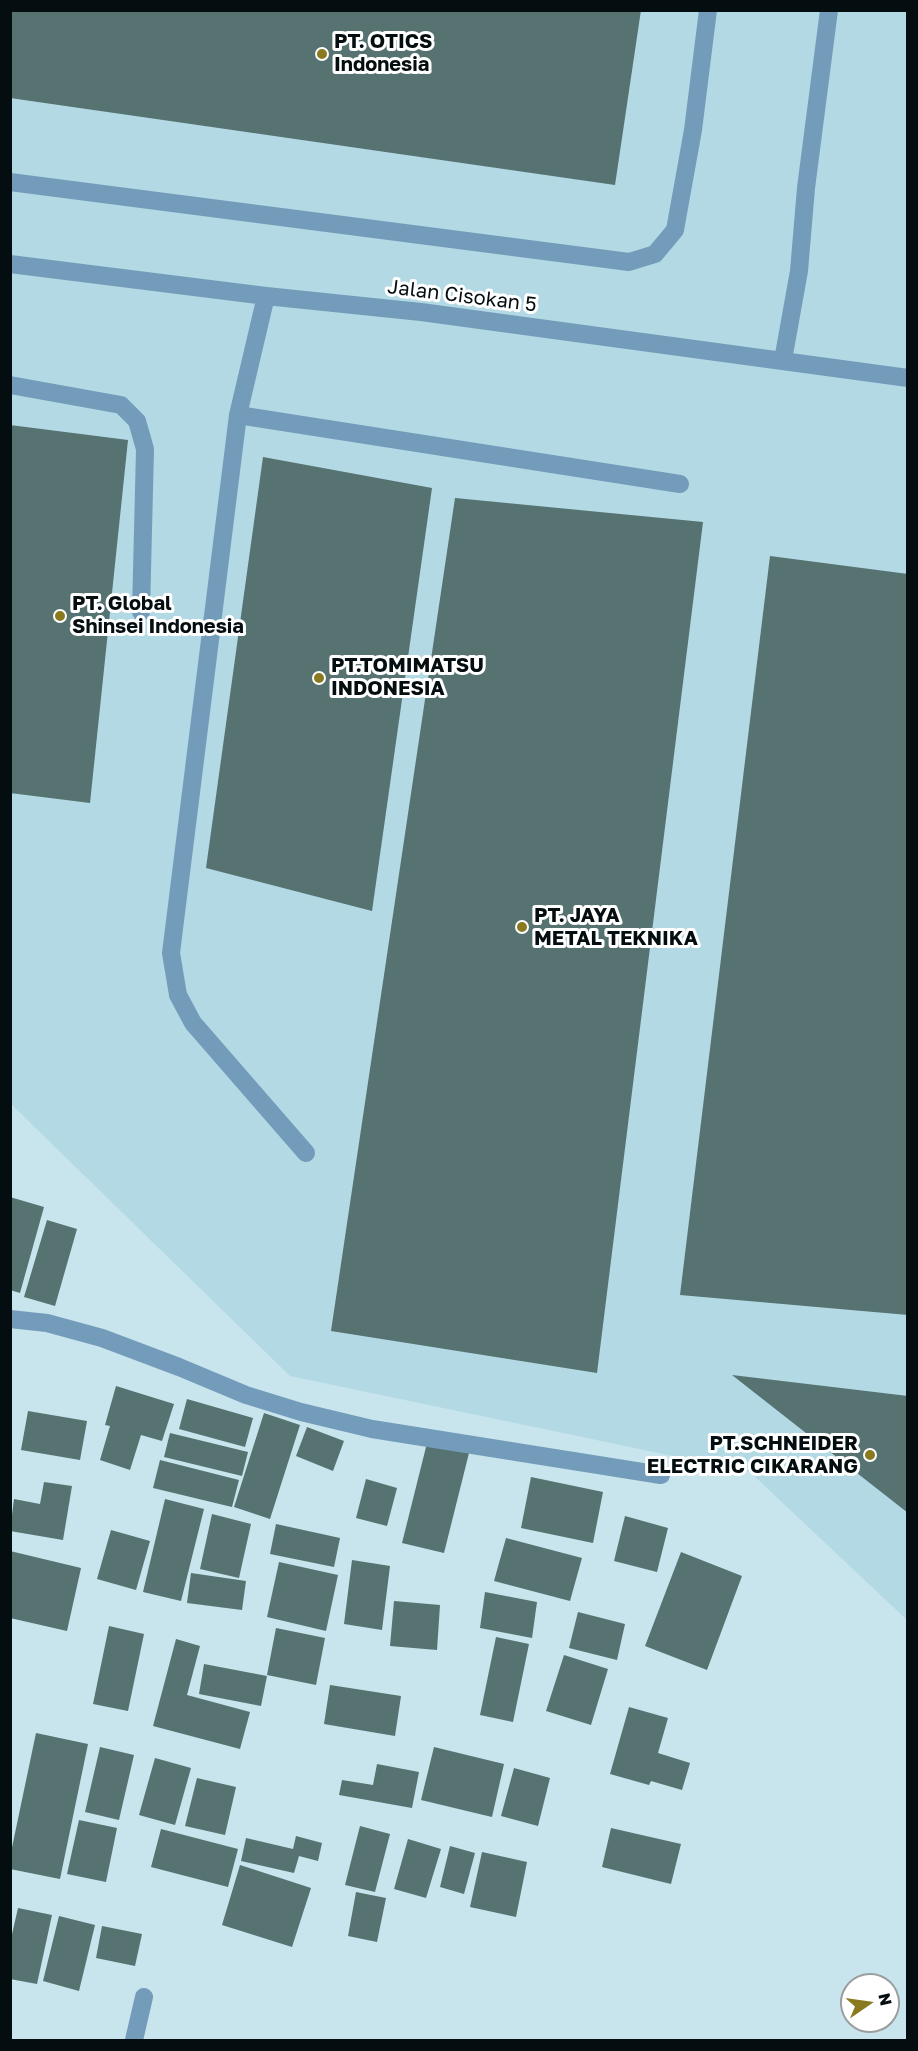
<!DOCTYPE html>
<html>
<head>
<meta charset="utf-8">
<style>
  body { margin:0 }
  #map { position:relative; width:918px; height:2051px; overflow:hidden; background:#c8e4ec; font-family:"Golos Text",sans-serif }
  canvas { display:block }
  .frame { position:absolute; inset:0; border:12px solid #040d10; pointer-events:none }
  .north { position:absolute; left:840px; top:1973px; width:60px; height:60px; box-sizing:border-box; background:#fff; border:2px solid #9b9e9f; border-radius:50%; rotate:77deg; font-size:16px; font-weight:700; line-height:24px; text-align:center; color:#040d10 }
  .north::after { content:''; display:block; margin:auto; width:21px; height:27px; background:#897a1f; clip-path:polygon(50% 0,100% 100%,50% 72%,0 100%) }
</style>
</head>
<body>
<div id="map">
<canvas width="918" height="2051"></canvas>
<div class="frame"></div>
<div class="north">N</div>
</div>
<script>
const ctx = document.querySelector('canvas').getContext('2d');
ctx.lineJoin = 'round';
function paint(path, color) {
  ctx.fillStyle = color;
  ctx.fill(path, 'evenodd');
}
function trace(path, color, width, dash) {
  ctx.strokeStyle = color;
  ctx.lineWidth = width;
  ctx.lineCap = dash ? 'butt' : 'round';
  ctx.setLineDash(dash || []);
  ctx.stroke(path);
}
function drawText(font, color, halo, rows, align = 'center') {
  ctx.font = font + ' "Golos Text",sans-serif';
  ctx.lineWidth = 6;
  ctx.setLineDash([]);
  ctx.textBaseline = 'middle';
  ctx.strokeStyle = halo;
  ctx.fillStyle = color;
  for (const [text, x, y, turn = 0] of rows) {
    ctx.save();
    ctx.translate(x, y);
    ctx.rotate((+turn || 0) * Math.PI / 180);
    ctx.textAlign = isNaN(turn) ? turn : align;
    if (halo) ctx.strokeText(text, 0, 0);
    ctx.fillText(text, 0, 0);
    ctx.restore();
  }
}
paint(new Path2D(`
  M10 11H907V1620L750 1472 290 1376 11 1104Z`), '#b3d9e4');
paint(new Path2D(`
  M10 10H641L615 185 10 98Z
  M10 425 128 440 90 803 10 793Z
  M263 457 432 488 372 911 206 868Z
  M455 498 703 522 597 1373 331 1331Z
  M770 556 908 574V1315L680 1295Z
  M10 1197 44 1207 20 1293 10 1290Z
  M47 1220 77 1229 55 1306 24 1297Z
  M732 1375 908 1396V1513Z
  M116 1386 174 1404 162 1441 141 1435 130 1470 100 1460 110 1426 105 1425Z
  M187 1399 253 1418 245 1447 179 1429Z
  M28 1411 87 1421 80 1460 21 1450Z
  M264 1413 300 1425 270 1519 234 1507Z
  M307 1427 344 1441 333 1471 296 1456Z
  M170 1433 248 1452 242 1476 164 1457Z
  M427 1443 469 1453 444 1553 402 1543Z
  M160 1460 239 1480 232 1507 153 1488Z
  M531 1477 603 1492 593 1543 521 1528Z
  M366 1479 397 1488 387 1526 356 1518Z
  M44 1482 72 1486 63 1540 10 1531 14 1499 40 1504Z
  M165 1499 204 1509 181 1601 143 1592Z
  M212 1514 251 1524 239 1578 200 1569Z
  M625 1516 668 1528 657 1572 614 1561Z
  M276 1524 340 1538 334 1567 270 1554Z
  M111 1530 150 1541 136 1590 97 1579Z
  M506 1538 582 1558 570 1601 494 1581Z
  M10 1551 81 1568 67 1631 10 1618Z
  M681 1552 742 1576 707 1670 645 1646Z
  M352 1560 390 1566 382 1630 344 1624Z
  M279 1562 338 1575 326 1631 267 1617Z
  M191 1573 246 1581 242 1610 187 1603Z
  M485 1592 537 1602 532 1638 480 1628Z
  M394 1601 440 1605 437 1650 390 1646Z
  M578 1612 625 1624 617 1660 569 1648Z
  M109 1626 144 1634 128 1711 93 1704Z
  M276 1628 325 1638 316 1685 267 1675Z
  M496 1637 529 1644 513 1722 480 1715Z
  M176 1639 200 1646 187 1695 250 1712 240 1749 153 1726Z
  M564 1655 608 1669 591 1725 546 1711Z
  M204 1664 267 1676 261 1706 199 1694Z
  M330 1685 401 1696 395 1736 324 1724Z
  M629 1707 668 1718 658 1753 690 1763 682 1790 651 1781 649 1785 610 1774Z
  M36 1733 88 1744 60 1879 10 1869V1857Z
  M100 1747 134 1755 119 1820 85 1812Z
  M434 1747 504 1764 492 1817 421 1800Z
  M155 1758 191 1768 175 1825 139 1815Z
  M377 1764 419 1772 412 1808 339 1795 342 1780 373 1785Z
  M514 1768 550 1778 538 1826 501 1816Z
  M197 1778 236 1787 225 1835 185 1826Z
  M79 1820 117 1828 106 1882 67 1874Z
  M360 1826 390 1834 375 1892 345 1885Z
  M611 1828 681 1844 671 1884 602 1867Z
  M161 1829 238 1849 228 1887 151 1867Z
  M296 1836 322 1843 318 1861 299 1856 294 1873 241 1861 246 1838 293 1849Z
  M408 1839 441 1849 426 1898 394 1889Z
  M450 1846 475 1853 464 1894 440 1887Z
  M482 1852 527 1862 516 1917 470 1907Z
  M240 1865 311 1888 292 1947 222 1925Z
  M356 1892 386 1898 377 1942 348 1936Z
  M18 1908 52 1915 37 1984 10 1979V1943Z
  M59 1916 95 1925 79 1991 43 1981Z
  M102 1926 142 1934 135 1966 96 1958Z`), '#567271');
trace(new Path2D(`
  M10 182 629 262 655 254 675 230 693 130 708 10
  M10 264 266 296 421 312 908 378
  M266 296 238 415 171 953 178 995 193 1023 306 1153
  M783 360 799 271 806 188 829 10
  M10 385 121 405 137 421 145 449 141 612
  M238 415 680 484
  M10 1319 47 1323 102 1338 179 1367 246 1395 301 1412 372 1429 661 1475
  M134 2040 144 1997`), '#739cba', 18);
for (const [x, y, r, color] of [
  [322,54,6,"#897a1f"],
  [60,616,6,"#897a1f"],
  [319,678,6,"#897a1f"],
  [522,927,6,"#897a1f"],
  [870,1455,6,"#897a1f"]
]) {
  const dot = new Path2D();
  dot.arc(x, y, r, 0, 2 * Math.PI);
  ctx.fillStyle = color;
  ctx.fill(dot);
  trace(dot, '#fff', 2);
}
drawText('bold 20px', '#040d10', '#fff', [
  ["PT. OTICS",334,42],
  ["Indonesia",334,65],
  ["PT. Global",72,604],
  ["Shinsei Indonesia",72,627],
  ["PT.TOMIMATSU",331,666],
  ["INDONESIA",331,689],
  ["PT. JAYA",534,916],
  ["METAL TEKNIKA",534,939],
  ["PT.SCHNEIDER",858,1444,"right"],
  ["ELECTRIC CIKARANG",858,1467,"right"]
], 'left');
drawText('20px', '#040d10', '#fff', [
  ["Jalan Cisokan 5",462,296,7]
]);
</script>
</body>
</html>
